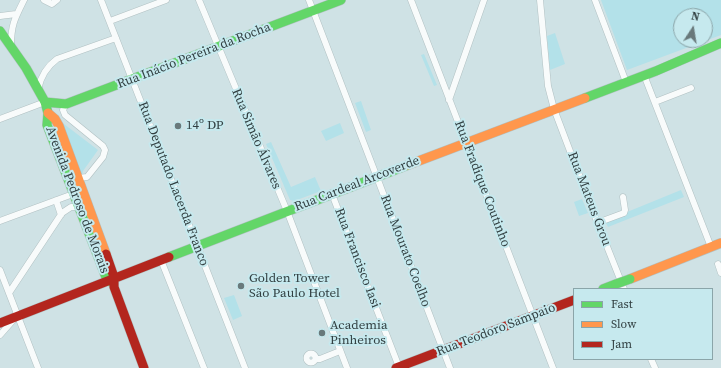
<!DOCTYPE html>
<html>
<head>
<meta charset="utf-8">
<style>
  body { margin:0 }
  #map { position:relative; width:721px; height:368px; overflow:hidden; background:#cfe2e5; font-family:"Source Serif 4",serif }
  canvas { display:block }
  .legend { position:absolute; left:573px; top:288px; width:140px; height:72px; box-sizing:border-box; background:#c6e9ee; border:1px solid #8ba5a9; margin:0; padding:5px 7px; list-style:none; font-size:12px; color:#324042 }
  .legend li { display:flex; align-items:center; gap:8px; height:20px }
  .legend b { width:20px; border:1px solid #8ba5a9 }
  .north { position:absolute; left:673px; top:8px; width:40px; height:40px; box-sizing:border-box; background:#c6e9ee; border:1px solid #8ba5a9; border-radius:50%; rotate:12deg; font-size:11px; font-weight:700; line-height:16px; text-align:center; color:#324042 }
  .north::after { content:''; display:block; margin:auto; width:14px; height:18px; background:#69797b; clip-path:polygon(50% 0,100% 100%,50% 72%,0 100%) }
</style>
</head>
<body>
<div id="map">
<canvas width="721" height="368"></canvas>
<ul class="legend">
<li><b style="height:5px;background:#63d668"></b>Fast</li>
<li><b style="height:5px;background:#ff974d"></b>Slow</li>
<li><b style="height:5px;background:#b3261e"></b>Jam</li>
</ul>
<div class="north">N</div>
</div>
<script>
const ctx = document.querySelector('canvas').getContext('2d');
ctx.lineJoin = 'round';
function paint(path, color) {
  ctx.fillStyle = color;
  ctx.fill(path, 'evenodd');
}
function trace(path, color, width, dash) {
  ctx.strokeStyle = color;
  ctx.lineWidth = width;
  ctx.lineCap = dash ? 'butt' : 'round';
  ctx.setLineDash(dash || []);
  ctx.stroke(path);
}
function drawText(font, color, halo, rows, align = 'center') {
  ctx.font = font + ' "Source Serif 4",serif';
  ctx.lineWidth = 4;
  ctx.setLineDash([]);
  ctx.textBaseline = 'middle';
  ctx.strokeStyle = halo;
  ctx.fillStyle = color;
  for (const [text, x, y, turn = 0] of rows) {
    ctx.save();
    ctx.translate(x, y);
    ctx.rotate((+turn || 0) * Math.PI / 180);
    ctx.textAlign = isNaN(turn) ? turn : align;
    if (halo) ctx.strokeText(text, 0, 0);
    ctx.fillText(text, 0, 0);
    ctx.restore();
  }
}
paint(new Path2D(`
  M601 0H721V35L627 70ZM681 16H705V40H681Z
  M555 33 565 64 550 70 547 36Z
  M424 54 437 85 434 86 421 55Z
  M361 101 371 130 366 132 355 103Z
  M60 121 98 150 83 171 82 176Z
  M340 123 344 133 326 141 321 131Z
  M271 142 291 187 315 177 321 191 294 201 290 200 266 144Z
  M681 190 684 197 608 227 605 221Z
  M582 199 588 213 579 216 574 202Z
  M234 295 242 316 233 320 224 298Z`), '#b3e1e9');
const street = new Path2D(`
  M44 0 52 4 57 0
  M101 0 245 368
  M199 0 287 211 347 368
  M309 0 450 368
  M411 0 553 368
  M540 0 548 86 554 109 592 209 624 289
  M595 0 626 82
  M0 16 16 14
  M110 21 166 0
  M11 45C11 25 15 18 24 0
  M644 75 711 247
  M38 89C41 76 46 67 57 59L116 38
  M449 100 484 0
  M655 102 691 88
  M66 104 63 110 65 115 103 146 105 150 103 157 87 177 78 178
  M0 119 45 102
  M332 194 399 367
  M56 200 61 215
  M0 221 73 194
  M597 223 624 213 625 210 623 197
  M161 260 204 368
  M718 264 721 273
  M0 270 38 368
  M9 293 62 213 71 207H79
  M0 335 15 318
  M306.5 358a4.5 4.5 0 1 1 9 0a4.5 4.5 0 1 1-9 0Z
  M316 359H320L340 351
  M651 359 655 368`);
const fast = new Path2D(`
  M0 31 26 68 45 102 48 113 47 125 107 280 111 282
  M585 98 656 71 721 43
  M45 102 66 104 341 0
  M169 257 408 165
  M603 289 616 284`);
const slow = new Path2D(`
  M48 113 55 119 59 126 106 254
  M408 165 585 98
  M630 279 721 243`);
const jam = new Path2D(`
  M106 254 114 277V287L144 368
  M0 323 169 257
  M396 368 574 300`);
trace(street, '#b1c0c2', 7);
trace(fast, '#b1c0c2', 10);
trace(slow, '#b1c0c2', 10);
trace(jam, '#b1c0c2', 10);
trace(street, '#f8fbfb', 6);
trace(fast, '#63d668', 9);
trace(slow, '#ff974d', 9);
trace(jam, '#b3261e', 9);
const fastBridge = new Path2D(`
  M616 284 630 279`);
trace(fastBridge, '#b1c0c2', 10, []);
trace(fastBridge, '#63d668', 9);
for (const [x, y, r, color] of [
  [178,126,4,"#69797b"],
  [241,286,4,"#69797b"],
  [322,333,4,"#69797b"]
]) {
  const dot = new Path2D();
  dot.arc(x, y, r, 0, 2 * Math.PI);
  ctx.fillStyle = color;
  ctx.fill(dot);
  trace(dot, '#c6e9ee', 1.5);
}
drawText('13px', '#324042', '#c6e9ee', [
  ["Rua Inácio Pereira da Rocha",194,56,-21],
  ["Rua Simão Álvares",256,139,67],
  ["Rua Deputado Lacerda Franco",173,184,69],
  ["Rua Cardeal Arcoverde",357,184,-21],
  ["Rua Fradique Coutinho",482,184,69],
  ["Rua Mateus Grou",589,199,69],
  ["Avenida Pedroso de Morais",77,200,69],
  ["Rua Mourato Coelho",405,251,69],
  ["Rua Francisco Iasi",357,258,69],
  ["Rua Teodoro Sampaio",496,330,-21]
]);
drawText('13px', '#324042', '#c6e9ee', [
  ["14º DP",186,126],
  ["Golden Tower",249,279],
  ["São Paulo Hotel",249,294],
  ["Academia",330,326],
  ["Pinheiros",330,341]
], 'left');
</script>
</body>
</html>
